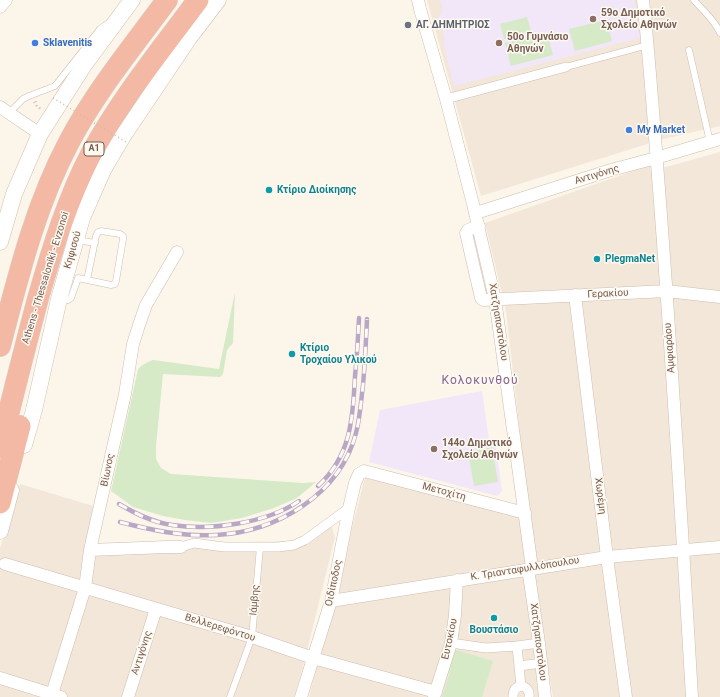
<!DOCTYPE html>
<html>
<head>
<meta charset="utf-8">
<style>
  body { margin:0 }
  canvas { display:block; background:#fcf5ea }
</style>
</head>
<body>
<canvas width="720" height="697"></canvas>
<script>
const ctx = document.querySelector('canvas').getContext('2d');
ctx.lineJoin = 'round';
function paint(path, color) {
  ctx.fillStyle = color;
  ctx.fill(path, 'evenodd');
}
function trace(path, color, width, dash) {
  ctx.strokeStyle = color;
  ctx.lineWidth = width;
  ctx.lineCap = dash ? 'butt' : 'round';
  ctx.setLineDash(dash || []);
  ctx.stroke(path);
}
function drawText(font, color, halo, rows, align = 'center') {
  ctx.font = font + ' Roboto,sans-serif';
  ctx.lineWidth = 3;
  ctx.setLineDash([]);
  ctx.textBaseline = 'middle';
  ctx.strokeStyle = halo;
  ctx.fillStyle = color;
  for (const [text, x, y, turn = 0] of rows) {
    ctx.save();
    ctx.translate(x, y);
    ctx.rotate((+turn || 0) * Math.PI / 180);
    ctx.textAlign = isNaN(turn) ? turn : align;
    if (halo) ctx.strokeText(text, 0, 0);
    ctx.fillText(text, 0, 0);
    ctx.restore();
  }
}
paint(new Path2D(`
  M427 0H720V126L663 139 481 196Z
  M720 152V697H553L532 577 535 564 506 311 485 223 647 166 666 167Z
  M365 477 520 517 542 697H309Z
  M20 484 93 506 87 547 190 543 291 541 331 525 335 537 303 667 294 697H0V548Z`), '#f3e7d9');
paint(new Path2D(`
  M440 0H634L640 38 454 86 443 41 445 40 438 17 443 11Z
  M482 391 489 440 495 439 502 491 497 496 369 462 380 410Z`), '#f2e6f9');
paint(new Path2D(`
  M527 17 531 31 504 39 500 24Z
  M606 20 612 41 575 51 569 29Z
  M547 32 553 55 511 66 505 43Z
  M235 292 233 343 227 350 223 374 220 377 163 374 156 446V459L161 468 171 474 303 483 316 482 297 498 274 508 242 518 211 523 185 520 163 516 133 507 111 491 138 369C143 364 147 362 153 360L219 369Z
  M492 447 498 482 474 486 468 452Z
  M453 649 493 661 482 697H442L450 672 447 671Z`), '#d6eac8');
const service = new Path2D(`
  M694 0C702 10 715 20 720 33
  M689 50 710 142
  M566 67 648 45
  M9 113 23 99 29 96 55 86 100 29 107 24
  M77 240 95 243
  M60 299 68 300 71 298 77 281 78 278 111 285 115 284 116 281 123 239V236L120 234 101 231 98 232 96 236 87 280
  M230 697 252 637 260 547`);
const pedestrian = new Path2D(`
  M446 99 566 67
  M181 547 194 543 224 547H278L294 545 305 540 349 508
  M451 643 486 648 517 646
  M519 666 542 663
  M521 686C527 687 530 691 529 697
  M513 697C513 691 515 687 521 686L517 646 539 643`);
const minor = new Path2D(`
  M418 0 420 9 446 99 473 204 495 299 532 568 529 575 539 643 545 697
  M643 0C650 63 654 126 659 189 672 358 682 528 692 697
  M0 7 6 0
  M0 107 40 134
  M476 213 611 170 656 158 720 139
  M479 226 468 230 466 233 481 298 483 300 667 291 720 297
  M575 295 607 557 626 697
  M90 550 166 547H181
  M5 564 252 637 313 658 436 692
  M331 601 607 557 720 547
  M0 678 61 697
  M52 694 85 588 90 550 125 394 133 344 139 325 146 305 177 252
  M128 697 156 609
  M301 697 331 601 349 508 355 483 359 474 364 471 525 513
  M434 697 451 643 455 615 457 580`);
const secondary = new Path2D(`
  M0 242 14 194 40 134 84 65 132 0
  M24 445 34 410 59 299 82 218 103 170 123 136 189 38 218 0
  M0 531 11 490`);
const motorway = new Path2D(`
  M0 346C18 277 35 206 69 142 96 91 133 46 167 0
  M0 447C13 396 25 346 39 295 53 247 68 198 91 154 121 99 161 50 198 0
  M0 503 20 426`);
trace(service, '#cebdb0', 7);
trace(pedestrian, '#cebdb0', 10);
trace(minor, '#cebdb0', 13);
trace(secondary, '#d1bead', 17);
trace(motorway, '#d9d1cd', 22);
trace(new Path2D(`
  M36 101C36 105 38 108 41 108
  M34 102 35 105 40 109`), '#d6b8a5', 1.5, [1, 3]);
trace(service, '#fff', 6);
trace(pedestrian, '#fff', 9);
trace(minor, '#fff', 12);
trace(secondary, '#fff', 16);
trace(motorway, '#f3b9a4', 21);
const rail = new Path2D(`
  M318 486C351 456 353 418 355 376 357 357 358 338 359 318
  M119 504C136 514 152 522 172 525 211 531 267 523 299 501
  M120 522C151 530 183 537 216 535 276 532 340 495 356 433 360 418 361 401 363 385 365 363 366 341 367 319`);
trace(rail, '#b8a8c6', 4.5);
trace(rail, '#fef9f1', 3, [9]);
trace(new Path2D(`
  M53 98 126 142`), '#d6b8a5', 1.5, [1, 3]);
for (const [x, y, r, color] of [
  [593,19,4,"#8d6e63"],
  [408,25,4,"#6b7280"],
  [35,43,4,"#3f7fe0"],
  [499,43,4,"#8d6e63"],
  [629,130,4,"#3f7fe0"],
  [269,190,4,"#0f9aa8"],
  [597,259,4,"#0f9aa8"],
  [292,354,4,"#0f9aa8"],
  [434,449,4,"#8d6e63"],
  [494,618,4,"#0f9aa8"]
]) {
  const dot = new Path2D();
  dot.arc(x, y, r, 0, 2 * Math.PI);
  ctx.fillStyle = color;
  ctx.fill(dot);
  trace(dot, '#fef9f1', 1.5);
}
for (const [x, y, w] of [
  [94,149,20]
]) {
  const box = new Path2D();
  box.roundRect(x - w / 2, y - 7, w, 14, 3);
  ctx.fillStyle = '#fef9f1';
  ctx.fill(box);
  trace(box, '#765c4e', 1);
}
drawText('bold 9px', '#765c4e', null, [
  ["Α1",94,149]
]);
drawText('bold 10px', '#785e54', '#fef9f1', [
  ["59ο Δημοτικό",601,13],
  ["Σχολείο Αθηνών",601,25],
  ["50ο Γυμνάσιο",507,37],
  ["Αθηνών",507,49],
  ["144ο Δημοτικό",442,443],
  ["Σχολείο Αθηνών",442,455]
], 'left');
drawText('bold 10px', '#5b616d', '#fef9f1', [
  ["ΑΓ. ΔΗΜΗΤΡΙΟΣ",416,25]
], 'left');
drawText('bold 10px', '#366cbe', '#fef9f1', [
  ["Sklavenitis",43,43],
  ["My Market",637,130]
], 'left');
drawText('10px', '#765c4e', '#fef9f1', [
  ["Αντιγόνης",597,175,-17],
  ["Κηφισού",73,250,-74],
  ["Athens - Thessaloniki - Evzonoi",46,278,-73],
  ["Γερακίου",608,294,-3],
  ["Χατζηαποστόλου",498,322,81],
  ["Αμφιαράου",670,348,-94],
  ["Βίωνος",108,470,-78],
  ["Μετοχίτη",444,492,15],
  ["Χωρέμη",600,496,83],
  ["Κ. Τριανταφυλλόπουλου",525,569,-9],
  ["Οιδίποδος",334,583,-78],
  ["Ιάμβης",255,600,-85],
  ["Βελλερεφόντου",220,628,17],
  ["Ευτοκίου",450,639,-78],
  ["Χατζηαποστόλου",538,642,83],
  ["Αντιγόνης",142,653,-72]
]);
drawText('bold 10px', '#0d838f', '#fef9f1', [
  ["Κτίριο Διοίκησης",277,190],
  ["PlegmaNet",605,259],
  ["Κτίριο",300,348],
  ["Τροχαίου Υλικού",300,360],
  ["Βουστάσιο",494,630,"center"]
], 'left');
ctx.letterSpacing = '1px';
drawText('12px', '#836692', '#fef9f1', [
  ["Κολοκυνθού",480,381]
]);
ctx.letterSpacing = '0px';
</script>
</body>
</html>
